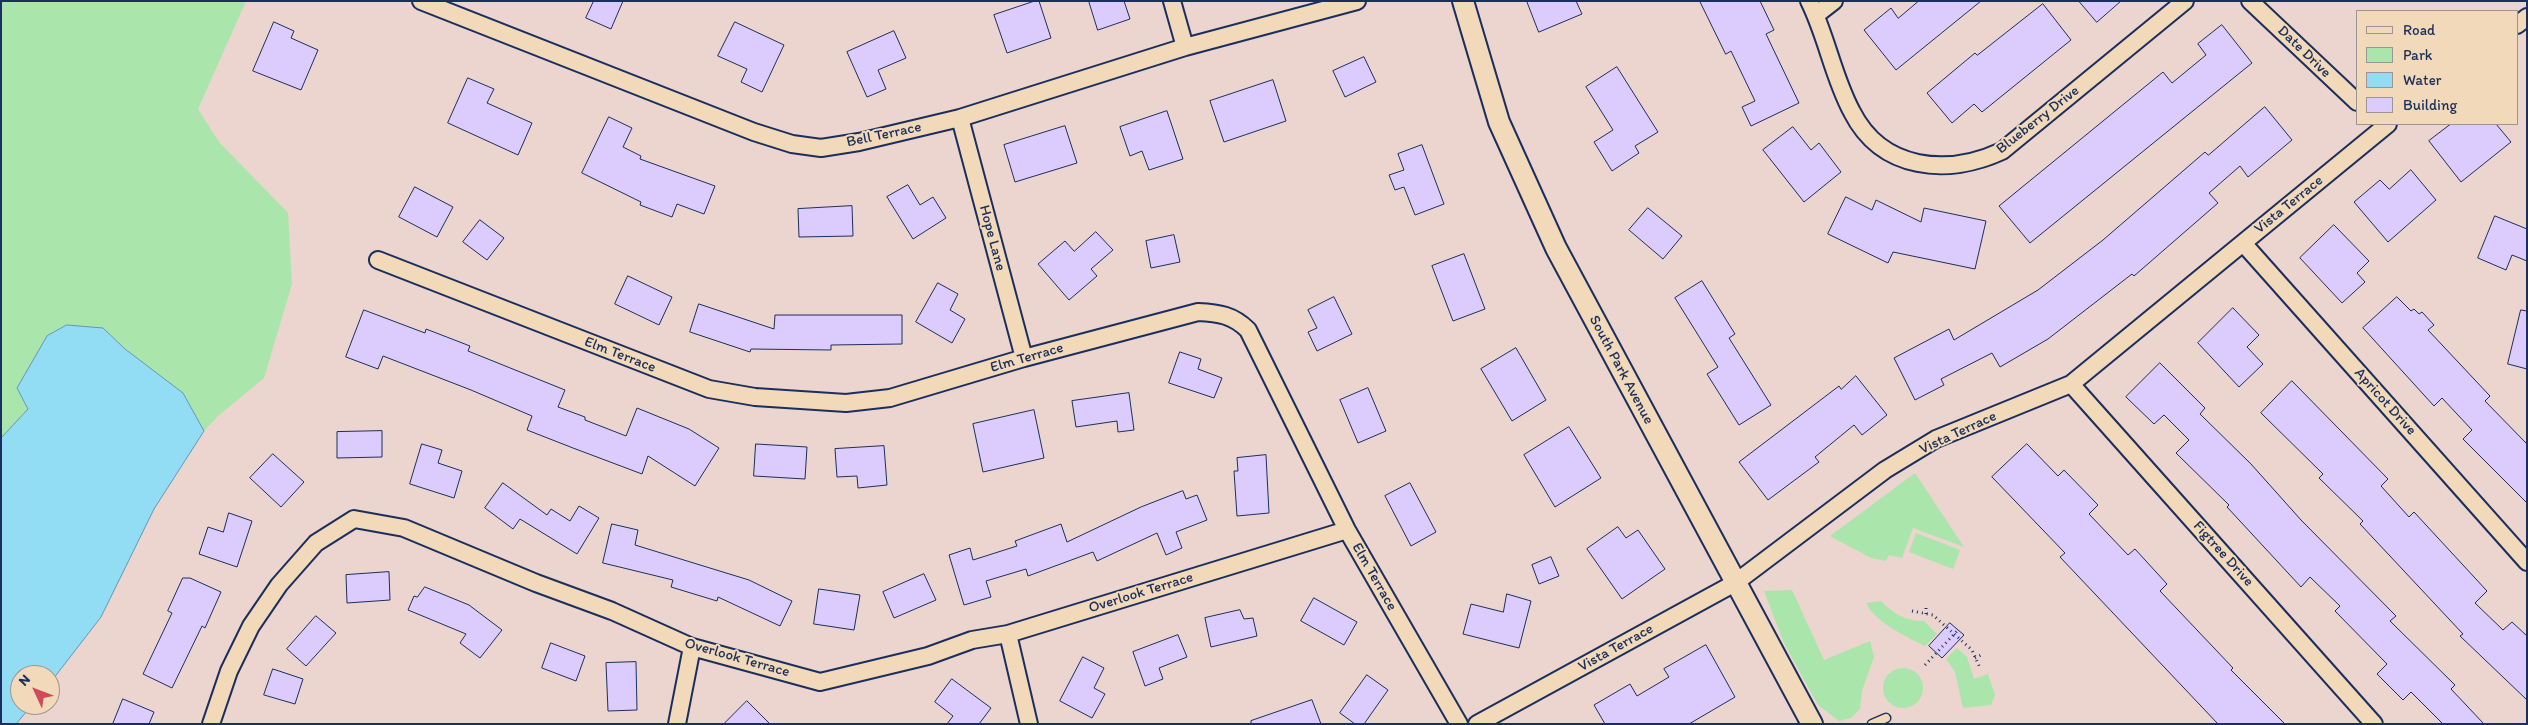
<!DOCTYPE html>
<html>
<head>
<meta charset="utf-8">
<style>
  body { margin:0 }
  #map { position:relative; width:2528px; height:725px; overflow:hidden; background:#ebd5ce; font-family:Itim,sans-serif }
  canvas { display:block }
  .frame { position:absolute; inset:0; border:2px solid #1b2f5e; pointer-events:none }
  .legend { position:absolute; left:2356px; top:10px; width:162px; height:115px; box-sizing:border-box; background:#f2d9ba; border:1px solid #9c9595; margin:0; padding:6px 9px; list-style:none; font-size:15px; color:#1b2f5e }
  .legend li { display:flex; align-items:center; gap:10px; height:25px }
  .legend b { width:25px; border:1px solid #9c9595 }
  .north { position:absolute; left:10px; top:665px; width:50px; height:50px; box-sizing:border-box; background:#f2d9ba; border:1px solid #9c9595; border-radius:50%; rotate:313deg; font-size:14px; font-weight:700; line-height:20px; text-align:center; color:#1b2f5e }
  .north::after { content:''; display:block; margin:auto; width:18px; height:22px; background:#d1495b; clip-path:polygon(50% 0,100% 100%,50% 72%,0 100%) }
</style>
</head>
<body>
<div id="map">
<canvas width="2528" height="725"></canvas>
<div class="frame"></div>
<ul class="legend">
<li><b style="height:6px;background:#f2d9ba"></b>Road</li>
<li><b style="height:14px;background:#aae6ab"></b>Park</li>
<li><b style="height:14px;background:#92dcf4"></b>Water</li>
<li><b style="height:14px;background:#dccbfd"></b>Building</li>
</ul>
<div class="north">N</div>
</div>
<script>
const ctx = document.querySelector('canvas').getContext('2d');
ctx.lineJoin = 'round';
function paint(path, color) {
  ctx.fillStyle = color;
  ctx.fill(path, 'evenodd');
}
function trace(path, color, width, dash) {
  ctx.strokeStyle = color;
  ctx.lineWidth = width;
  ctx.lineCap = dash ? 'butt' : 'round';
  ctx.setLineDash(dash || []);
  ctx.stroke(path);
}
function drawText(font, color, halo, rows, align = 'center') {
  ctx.font = font + ' Itim,sans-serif';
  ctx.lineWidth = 4;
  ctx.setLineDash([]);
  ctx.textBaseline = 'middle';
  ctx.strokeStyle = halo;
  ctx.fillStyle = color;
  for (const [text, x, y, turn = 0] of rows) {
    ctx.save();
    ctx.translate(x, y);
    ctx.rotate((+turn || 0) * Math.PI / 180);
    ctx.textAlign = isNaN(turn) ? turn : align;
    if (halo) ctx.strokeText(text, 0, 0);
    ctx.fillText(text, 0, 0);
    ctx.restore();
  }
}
paint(new Path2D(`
  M1 1H246L198 109 219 142 288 213 292 284 264 378 218 416 204 431 183 393 125 349 103 329 67 325 47 336 17 388 28 409 1 438Z
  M1915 473 1964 547 1913 528 1902 558 1889 555 1886 561 1871 558 1830 536Z
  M1916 533 1960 550 1953 569 1909 552Z
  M1792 590 1824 660 1870 641 1874 657 1862 691 1860 709 1851 718 1839 721 1818 705 1784 643 1764 591Z
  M1881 601C1894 614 1905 621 1924 621L1937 634 1925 646C1905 636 1876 623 1866 603Z
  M1957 648 1967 657 1974 679 1988 674 1995 695 1991 705 1963 708 1955 672 1946 659Z
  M1883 688a20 20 0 1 1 40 0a20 20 0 1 1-40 0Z`), '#aae6ab');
const water = new Path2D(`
  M67 325 103 328 125 349 183 393 204 431 154 509 101 617 50 683V675H20V705H32L16 724H1V438L28 409 17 388 47 336Z`);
paint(water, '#92dcf4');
trace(water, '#6297b8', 1);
const building = new Path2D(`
  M594 1H623L611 29 586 18Z
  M1035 1H1039L1051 38 1007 53 994 15Z
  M1089 1H1124L1130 19 1098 30Z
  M1527 1H1576L1582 14 1539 32Z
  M1700 1H1760L1774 30 1766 34 1799 103 1751 126 1742 107 1755 101 1731 51 1726 54Z
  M1919 1H1981L1896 70 1864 30 1891 8 1898 18Z
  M2079 1H2121L2097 22Z
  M2043 4 2071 40 1982 112 1974 104 1952 123 1927 93 1975 53 1977 55Z
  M274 22 294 31 291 38 318 50 301 90 253 71Z
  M735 22 784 45 762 92 741 82 747 69 718 56Z
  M2222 25 2252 63 2030 243 1999 206 2163 72 2172 83 2206 55 2198 44Z
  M894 31 906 58 878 70 886 89 867 97 847 52Z
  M1364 57 1376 82 1345 97 1333 71Z
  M1617 67 1658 132 1635 146 1639 153 1612 171 1594 142 1613 130 1586 87Z
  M468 78 494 89 487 103 532 123 518 155 448 123Z
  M1273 80 1286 121 1224 142 1210 101Z
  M2265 107 2292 140 2248 177 2240 166 2209 193 2218 203 2134 276 2132 274 2048 339 2000 367 1992 353 1941 379 1944 385 1915 400 1894 358 1949 329 1954 340 2038 290 2103 240 2205 152 2208 155Z
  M1167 111 1183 159 1149 170 1142 151 1130 156 1120 127Z
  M609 117 632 128 623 147 641 156 640 159 715 186 704 214 677 204 672 217 640 205 641 202 582 173Z
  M2451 124H2496L2511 142 2461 182 2429 141Z
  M1065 126 1077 163 1015 182 1004 145Z
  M1793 127 1811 150 1819 143 1841 172 1804 202 1763 150Z
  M1422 145 1444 204 1415 215 1404 187 1395 190 1389 175 1404 170 1398 154Z
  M2411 170 2436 200 2388 242 2354 202 2380 180 2389 189Z
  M908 185 920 205 933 197 946 218 913 239 887 197Z
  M415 187 453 207 437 237 399 217Z
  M1846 197 1872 210 1876 200 1921 222 1924 208 1986 221 1975 269 1893 252 1888 263 1828 234Z
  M852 206 853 236 799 237 798 209Z
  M1648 208 1682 236 1663 259 1629 230Z
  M2495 216 2527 229V261L2512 255 2506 270 2478 258Z
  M480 220 504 238 487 260 463 242Z
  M2334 225 2369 261 2357 273 2365 282 2342 303 2300 258Z
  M1096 232 1113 250 1091 269 1097 276 1069 300 1038 264 1065 241 1074 251Z
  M1174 235 1180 262 1151 268 1146 241Z
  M1464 254 1485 309 1453 321 1432 266Z
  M628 276 672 297 659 325 615 304Z
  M1702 281 1735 334 1729 338 1771 405 1739 425 1707 374 1718 367 1675 298Z
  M938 283 958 294 950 310 965 319 952 343 916 322Z
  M1334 297 1352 334 1317 351 1308 332 1317 328 1308 310Z
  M2397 297 2411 311 2414 309 2419 314 2422 312 2434 325 2428 330 2490 396 2485 401 2527 444V503L2463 439 2472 430 2442 398 2434 406 2363 328Z
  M699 304 774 329 775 315H902V344L831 345V350L751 349 750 352 690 332Z
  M2233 308 2259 335 2247 347 2263 364 2239 387 2198 343Z
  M364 310 425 333 426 329 470 346 468 351 565 390 558 407 585 417V420L626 436 637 408 689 429 719 448 695 486 648 456 642 474 573 448 527 430 532 416 471 390 383 356 378 369 346 357Z
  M2521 310 2527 311V369L2508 364Z
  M1516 348 1546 400 1512 421 1481 369Z
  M1180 352 1201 359 1198 369 1222 378 1214 398 1169 383Z
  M2160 363 2205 408 2200 414 2251 464 2301 520 2396 616 2390 621 2455 685 2451 689 2484 724H2443L2411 692 2403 700 2377 674 2387 664 2335 611 2340 606 2310 577 2301 587 2227 507 2229 505 2176 453 2189 440 2164 415 2154 424 2126 397Z
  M1856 376 1887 415 1862 435 1854 425 1815 457 1819 462 1768 500 1739 462 1839 386 1841 389Z
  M2292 381 2388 479 2381 486 2409 517 2414 512 2487 591 2475 603 2503 630 2512 622 2527 636V700L2460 636 2463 634 2360 524 2363 521 2319 478 2323 474 2261 413Z
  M1368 388 1386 431 1358 443 1340 400Z
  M1129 393 1134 430 1118 432 1117 421 1076 427 1072 401Z
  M1034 410 1044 458 983 472 973 424Z
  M1569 427 1601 478 1555 507 1524 455Z
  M382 431V457L337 458V432Z
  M422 444 442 450 438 463 462 471 454 498 410 484Z
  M756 444 807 447 805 479 754 476Z
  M2027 444 2058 476 2064 470 2098 505 2089 514 2128 555 2135 549 2167 584 2160 591 2233 668 2231 670 2285 724H2218L2060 557 2065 553 1992 477Z
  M884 446 887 485 858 488 857 476 837 477 835 449Z
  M273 454 304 482 281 507 250 478Z
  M1266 455 1269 513 1237 516 1234 471H1238L1237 458Z
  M503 483 547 515 551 509 570 521 579 506 599 518 577 554 520 519 513 529 485 508Z
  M1410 483 1436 532 1411 546 1385 496Z
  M1183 491 1186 499 1197 495 1207 520 1176 532 1182 548 1166 555 1157 533 1097 561 1093 552 1028 576 1026 569 986 581 991 597 964 605 949 555 970 548 973 560 1017 546 1015 541 1061 524 1067 542 1141 507Z
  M229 513 252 521 237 567 199 554 208 527 223 532Z
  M612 524 638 530 635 545 749 580 792 601 780 626 718 597 717 601 671 587 673 580 603 563Z
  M1618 527 1626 538 1638 530 1665 569 1622 599 1587 549Z
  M1551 557 1559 576 1539 584 1532 565Z
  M389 572 390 600 347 603 346 575Z
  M924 574 936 600 894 618 883 592Z
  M183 578H190L221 592 205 628 202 626 172 688 143 674 172 613 168 611Z
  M425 587 469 605 502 630 480 658 460 643 466 634 408 610 414 596 417 597Z
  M819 589 860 595 854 630 814 624Z
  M1507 594 1531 601 1519 648 1463 634 1471 604 1503 612Z
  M1314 598 1357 622 1344 645 1301 621Z
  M1240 610 1244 619 1253 618 1257 636 1211 647 1205 618Z
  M316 616 336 633 306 666 287 649Z
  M1950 623 1964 635 1942 658 1929 646Z
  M1178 635 1187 657 1159 668 1163 679 1145 686 1133 652Z
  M551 643 585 656 576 681 542 668Z
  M1706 645 1735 697 1689 724H1605L1594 705 1630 684 1637 696 1669 677 1664 669Z
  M1083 657 1104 668 1094 688 1105 694 1092 718 1060 701Z
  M636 662 637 710 608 711 606 663Z
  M273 669 303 679 295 704 264 695Z
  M1367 675 1388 690 1364 724H1355L1340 713Z
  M952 679 991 708 979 724H947L953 716 935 702Z
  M123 699 154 712 149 724H113Z
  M1312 700 1321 724H1251V721Z
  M747 701 770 724H724Z`);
paint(building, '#dccbfd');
trace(building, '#1b2f5e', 1);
const service = new Path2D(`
  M1872 724 1886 718`);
const minor = new Path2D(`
  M421 1 754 132 792 144 821 148 859 142 960 118 1185 47 1357 1
  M1172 1 1185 47
  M1809 1C1827 37 1833 77 1852 112 1882 171 1948 176 2002 151L2185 1
  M2250 1 2357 102
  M1816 15 1834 1
  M2517 25 2527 17
  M960 118 1024 358
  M2243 243 2527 562
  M378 260 709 389 755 397 846 403 890 398 1024 358 1198 312C1219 313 1233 315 1248 330L1347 530 1459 724
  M2071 384 2374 724
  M1008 634 1029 724
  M211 724 229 671 251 626 279 585 316 543 354 519 404 528 536 583 612 611 692 647 820 682 928 656 972 640 1008 634 1347 530
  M677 724 692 647
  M1477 724 1735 583 1885 470 1936 439 2071 384 2388 124`);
const tertiary = new Path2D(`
  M1463 1 1499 122 1556 248 1812 724`);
trace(service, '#1b2f5e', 11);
trace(minor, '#1b2f5e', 20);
trace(tertiary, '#1b2f5e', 24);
trace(new Path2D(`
  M1912 611 1933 615 1972 650 1980 668
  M1926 614V606
  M1975 658 1981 655
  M1925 665 1959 629`), '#1b2f5e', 3, [1, 4]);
trace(service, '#f2d9ba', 8);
trace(minor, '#f2d9ba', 16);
trace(tertiary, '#f2d9ba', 20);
drawText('15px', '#1b2f5e', '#f2d9ba', [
  ["Date Drive",2304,52,44],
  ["Blueberry Drive",2038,120,-38],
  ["Bell Terrace",884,135,-12],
  ["Vista Terrace",2289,205,-39],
  ["Hope Lane",992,238,75],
  ["Elm Terrace",620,355,21],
  ["Elm Terrace",1027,358,-16],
  ["South Park Avenue",1621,370,62],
  ["Apricot Drive",2385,402,48],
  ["Vista Terrace",1958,433,-25],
  ["Figtree Drive",2223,554,48],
  ["Elm Terrace",1374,577,60],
  ["Overlook Terrace",1141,593,-17],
  ["Vista Terrace",1616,648,-29],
  ["Overlook Terrace",737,658,16]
]);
</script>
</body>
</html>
